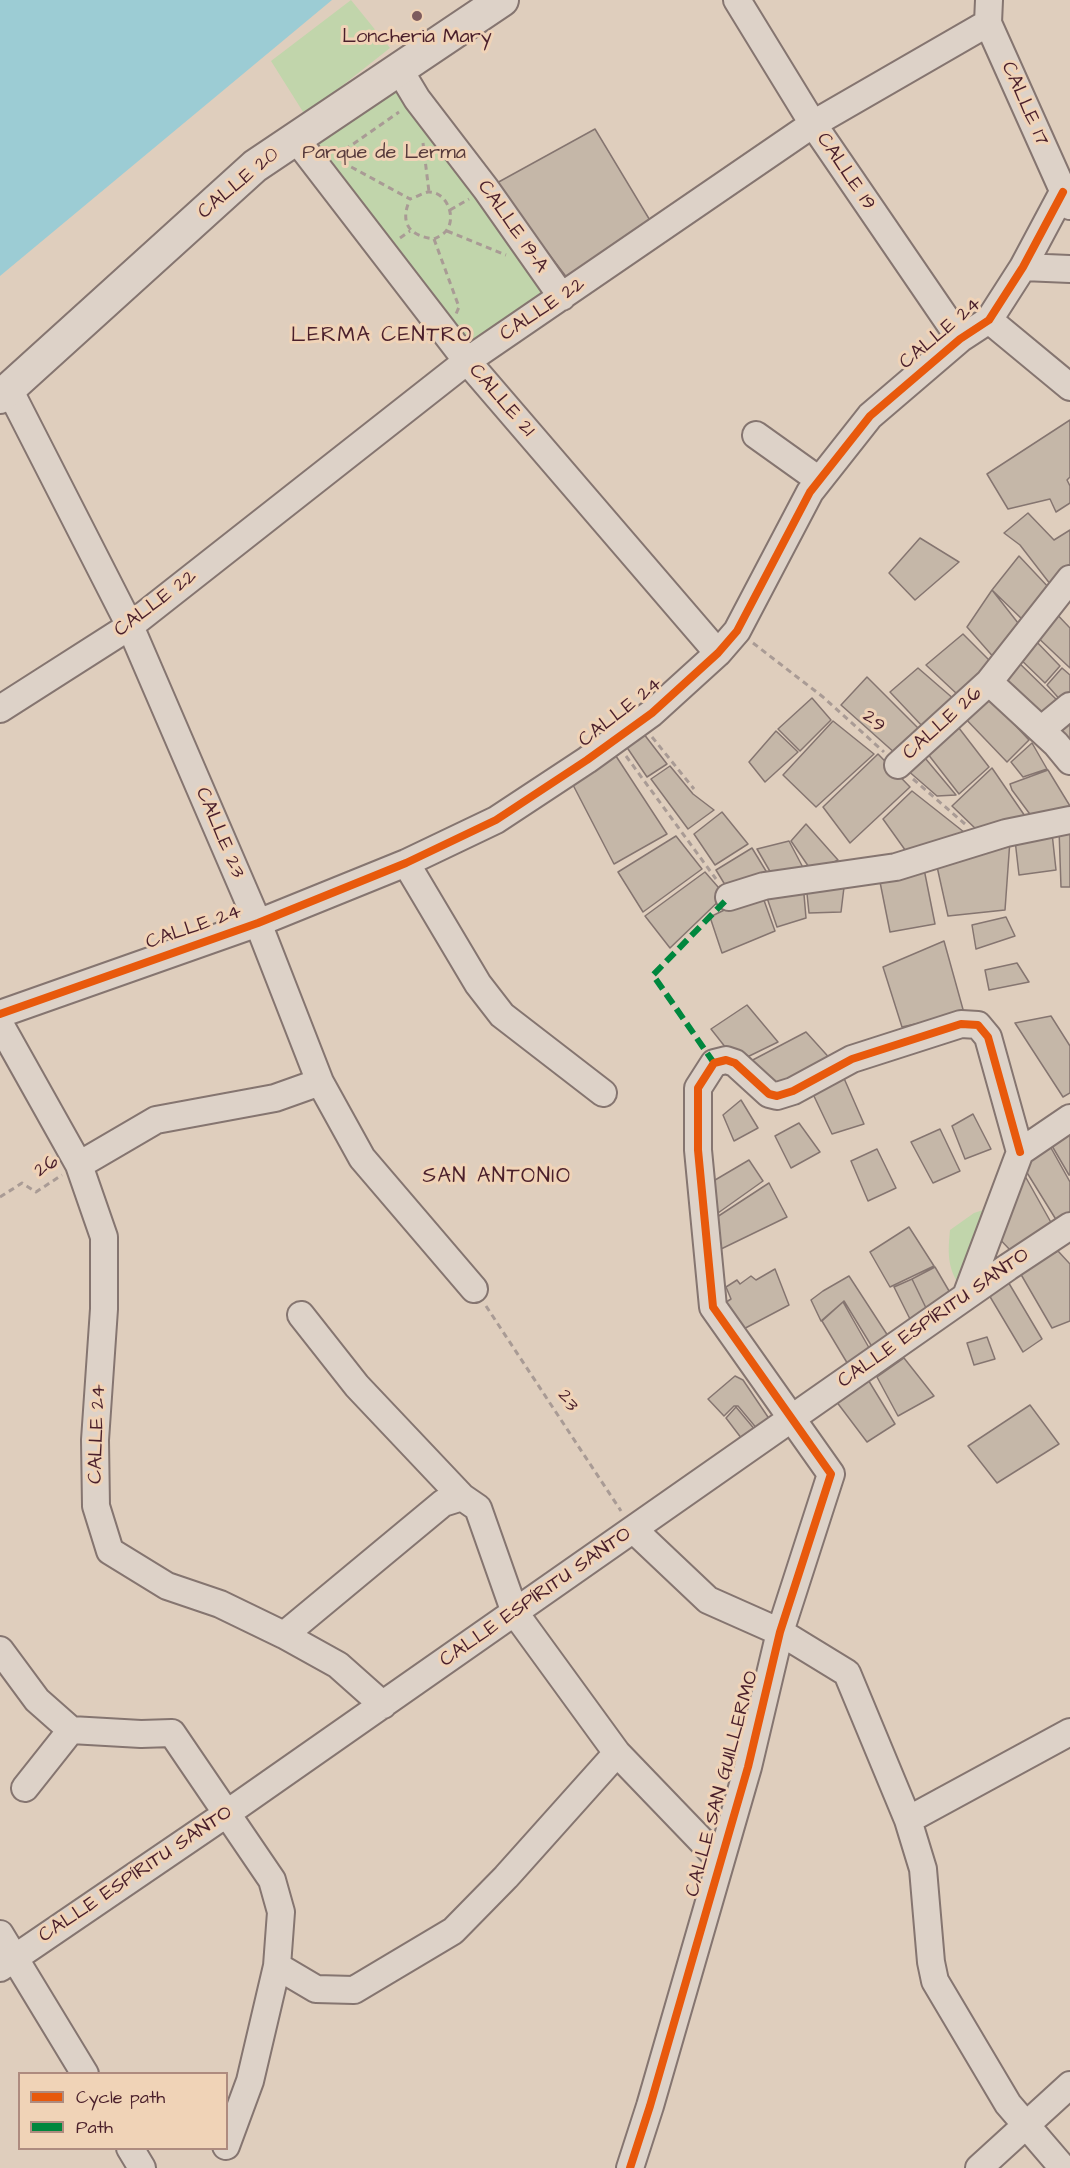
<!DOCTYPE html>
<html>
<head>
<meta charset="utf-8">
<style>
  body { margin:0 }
  #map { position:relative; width:1070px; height:2168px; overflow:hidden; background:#dfcebd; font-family:"Architects Daughter",sans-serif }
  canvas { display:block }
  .legend { position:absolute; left:18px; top:2072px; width:210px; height:78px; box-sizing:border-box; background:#f0d3b7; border:2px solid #ae8b7f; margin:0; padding:8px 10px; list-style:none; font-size:18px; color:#4a1f2b }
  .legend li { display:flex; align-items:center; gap:12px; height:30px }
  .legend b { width:30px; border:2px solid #ae8b7f }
</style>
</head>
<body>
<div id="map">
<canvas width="1070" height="2168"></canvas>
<ul class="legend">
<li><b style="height:8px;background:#e8590c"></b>Cycle path</li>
<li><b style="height:8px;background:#00873e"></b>Path</li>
</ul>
</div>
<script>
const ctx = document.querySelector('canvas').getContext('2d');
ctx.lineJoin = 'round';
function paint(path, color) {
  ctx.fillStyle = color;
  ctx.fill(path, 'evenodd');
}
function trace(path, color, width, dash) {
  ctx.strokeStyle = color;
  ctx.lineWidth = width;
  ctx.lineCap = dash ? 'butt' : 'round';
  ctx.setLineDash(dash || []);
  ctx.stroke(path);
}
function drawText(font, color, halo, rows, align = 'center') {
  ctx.font = font + ' "Architects Daughter",sans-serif';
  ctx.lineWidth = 6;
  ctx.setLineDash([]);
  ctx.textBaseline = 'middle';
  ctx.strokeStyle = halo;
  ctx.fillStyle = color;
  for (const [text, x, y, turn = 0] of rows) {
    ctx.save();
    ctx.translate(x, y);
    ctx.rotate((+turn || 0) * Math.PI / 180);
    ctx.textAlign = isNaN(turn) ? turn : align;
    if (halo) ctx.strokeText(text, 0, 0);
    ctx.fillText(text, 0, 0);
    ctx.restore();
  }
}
paint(new Path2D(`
  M351 0 390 48 305 115 271 61Z
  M399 69 562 297 467 361 296 139Z
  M983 1210 959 1285C947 1266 948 1252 950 1230L974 1213Z`), '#c1d5ab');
paint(new Path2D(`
  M0 0H332L0 276Z`), '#9cccd4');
const building = new Path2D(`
  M595 129 654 227 571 283 495 184Z
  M1070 420V477L1067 480 1070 486V503L1056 512 1050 499 1008 509 987 474Z
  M1028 513 1054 540 1070 530V570L1054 589 1020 545 1004 533Z
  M920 538 959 562 915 600 889 573Z
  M1019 556 1051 590 1025 622 992 590Z
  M992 590 1022 628 996 660 967 627Z
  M1051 608 1070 628V668L1033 633Z
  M963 634 993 664 957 694 926 665Z
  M1031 636 1060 666 1045 683 1015 654Z
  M1013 657 1061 704 1039 722 994 681Z
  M918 668 955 700 924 728 890 692Z
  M1062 668 1070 675V698L1063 703 1047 685Z
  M867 677 922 732 896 754 841 705Z
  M984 692 1029 740 1007 762 961 714Z
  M812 698 831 720 800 751 778 729Z
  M1070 713V757L1048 731Z
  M952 719 989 767 959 794 924 749Z
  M833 721 874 754 816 807 783 775Z
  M640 729 667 764 647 777 624 743Z
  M776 731 798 752 765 782 749 762Z
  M1032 743 1047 769 1023 777 1011 762Z
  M920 752 956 795 937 796 906 769Z
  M614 753 667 834 614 864 572 783Z
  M878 754 910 787 850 843 823 807Z
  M670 766 693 794 714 810 688 829 651 779Z
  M992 768 1027 819 978 831 952 806Z
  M1048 770 1070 806V811L1032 817 1012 790 1010 784Z
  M912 791 969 836 908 854 883 819Z
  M722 812 748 844 715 865 694 834Z
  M806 824 838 860 813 873 791 841Z
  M1070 828V887H1061L1059 829Z
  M1052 833 1056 870 1019 875 1015 840Z
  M676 836 702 869 643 912 618 872Z
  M1010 840 1005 910 948 916 936 862Z
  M789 841 808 877 775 880 757 849Z
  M752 848 769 876 730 893 716 870Z
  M923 864 935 924 890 932 879 877Z
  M705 872 725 895 670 948 645 916Z
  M845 879 841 912 809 913 806 884Z
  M803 883 806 918 777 927 765 892Z
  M761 892 775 931 722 953 710 917Z
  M1006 917 1015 936 976 949 972 925Z
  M944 941 964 1013 902 1027 883 967Z
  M1017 963 1029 982 989 990 985 970Z
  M747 1005 778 1042 737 1062 711 1029Z
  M1051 1016 1070 1046V1093L1063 1097 1015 1023Z
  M806 1032 834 1063 769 1088 747 1063Z
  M843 1076 864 1124 832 1134 812 1092Z
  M741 1100 758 1128 734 1141 723 1115Z
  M973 1114 991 1149 965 1159 952 1126Z
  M799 1123 820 1152 791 1168 775 1136Z
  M940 1129 960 1171 933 1183 911 1142Z
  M1070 1130V1175H1069L1048 1139Z
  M1046 1139 1070 1182V1220L1060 1226 1021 1163Z
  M877 1149 896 1188 868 1201 851 1161Z
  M749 1160 763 1181 718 1213 710 1183Z
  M1020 1167 1053 1226 1011 1251 994 1233Z
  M769 1183 787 1217 719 1250 717 1217Z
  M909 1227 934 1266 890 1287 870 1252Z
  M1058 1251 1070 1264V1321L1052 1328 1019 1271Z
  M935 1267 952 1296 927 1310 912 1279Z
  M775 1269 789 1305 736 1333 723 1304 731 1299 726 1287 737 1280 740 1284 751 1276 756 1280Z
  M849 1276 890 1339 874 1350 844 1301 821 1321 811 1300 823 1291Z
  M912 1279 927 1310 911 1321 894 1287Z
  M1007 1280 1042 1339 1023 1352 989 1295Z
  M843 1302 872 1353 849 1366 822 1321Z
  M987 1337 995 1359 974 1365 967 1343Z
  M904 1358 934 1396 898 1416 877 1377Z
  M735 1376 743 1380 772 1423 758 1430 738 1406H734L724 1416 708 1399Z
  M867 1378 895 1424 867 1442 836 1401Z
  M1030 1405 1059 1444 997 1483 968 1446Z
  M736 1407 756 1431 742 1439 726 1418Z`);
paint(building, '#c5b7a8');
trace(building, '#857570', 1.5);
const minor = new Path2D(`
  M737 0 813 124 960 339
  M989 0 988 23 1070 206
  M399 69 417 99 486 189 562 297
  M296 139 467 361 718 653
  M1023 267 1070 269
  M989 320 1070 387
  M9 389 130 626 258 923 320 1082 362 1158 474 1289
  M756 435 819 480
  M989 682 1056 744 1070 761
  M0 709 130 626 467 361 813 124 988 23
  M1041 730 1070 706
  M898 765 989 682 1070 579
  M406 863 478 984 502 1015 603 1093
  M729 897 764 886 896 867 1006 833 1070 820
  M0 1014 258 923 406 863 496 820 587 760 652 713 718 653 737 631 810 492 870 416 960 339 989 320 1023 267 1063 192
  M0 1024 79 1165 104 1237V1309L95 1440 96 1506 110 1551 167 1586 220 1604 284 1635 338 1665 383 1705
  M79 1165 156 1120 275 1098 320 1082
  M966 1296 1020 1152 1070 1118
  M301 1315 357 1386 462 1497 478 1508 515 1613 617 1753 720 1860
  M634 1530 708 1600 780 1632 847 1673 908 1820 923 1869 931 1962 935 1981 1008 2104 1063 2168
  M284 1635 443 1503 462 1497
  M0 1650 37 1700 71 1730 141 1734 172 1733 272 1880 281 1912 277 1966 250 2081 226 2146
  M25 1788 71 1730
  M908 1820 1070 1732
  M0 1934 85 2074
  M277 1966 316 1989 354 1990 453 1931 506 1877 617 1753
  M0 1968 226 1814 1008 1267 1070 1226
  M130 2148 142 2168
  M630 2168 650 2106 748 1767 780 1632 831 1474 713 1307 698 1150V1088L714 1063 726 1060 735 1063 769 1094 777 1096 793 1091 852 1059 961 1024 978 1025 988 1037 1020 1152
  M979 2168 1070 2085`);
const major = new Path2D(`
  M0 397 255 166 502 0`);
trace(minor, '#857570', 30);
trace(major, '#857570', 36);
trace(new Path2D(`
  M423 143 429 192
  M336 156 399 112
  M342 162 410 199C416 197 423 193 428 192 447 191 457 218 446 231 444 234 438 237 434 239 410 236 399 224 410 199
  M450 210 469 199
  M447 231 506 255
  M400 238 410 231
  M434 239 459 307 456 314
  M753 643 823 697 884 752
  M652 737 694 789
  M626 756 716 879
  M913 779 965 824
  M0 1197 22 1183 36 1192 62 1175
  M486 1306 621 1511`), '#a99b95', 3, [6, 4.5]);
trace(minor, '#ddd2c8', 26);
trace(major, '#ddd2c8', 32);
trace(new Path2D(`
  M714 1063 653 975 729 897`), '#00873e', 6, [12, 6]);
trace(new Path2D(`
  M0 1014 258 923 406 863 496 820 587 760 652 713 718 653 737 631 810 492 870 416 960 339 989 320 1023 267 1063 192
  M630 2168 650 2106 748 1767 780 1632 831 1474 713 1307 698 1150V1088L714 1063 726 1060 735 1063 769 1094 777 1096 793 1091 852 1059 961 1024 978 1025 988 1037 1020 1152`), '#e8590c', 8);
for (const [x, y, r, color] of [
  [417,16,6,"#7e5c5e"]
]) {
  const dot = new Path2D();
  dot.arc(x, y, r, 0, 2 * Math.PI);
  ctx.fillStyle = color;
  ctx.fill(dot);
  trace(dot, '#f0d3b7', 2);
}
drawText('20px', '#4a1f2b', '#f0d3b7', [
  ["Loncheria Mary",417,38]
]);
drawText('20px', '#4a1f2b', '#f0d3b7', [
  ["CALLE 17",1024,104,66],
  ["CALLE 19",845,172,56],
  ["CALLE 20",239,184,-40],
  ["CALLE 19-A",512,227,55],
  ["CALLE 22",543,310,-34],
  ["CALLE 24",941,334,-40],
  ["CALLE 21",501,401,49],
  ["CALLE 22",156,604,-37],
  ["CALLE 24",621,713,-38],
  ["29",873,722,42],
  ["CALLE 26",943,724,-42],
  ["CALLE 23",219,833,67],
  ["CALLE 24",194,928,-19],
  ["26",47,1167,-32],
  ["CALLE ESPÍRITU SANTO",934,1319,-35],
  ["23",567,1401,56],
  ["CALLE 24",98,1434,-88],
  ["CALLE ESPÍRITU SANTO",536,1598,-35],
  ["CALLE SAN GUILLERMO",723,1784,-75],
  ["CALLE ESPÍRITU SANTO",136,1875,-34]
]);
drawText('20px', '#583b3c', '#f0d3b7', [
  ["Parque de Lerma",384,154]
]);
ctx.letterSpacing = '1.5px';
drawText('21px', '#4a1f2b', '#f0d3b7', [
  ["LERMA CENTRO",382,337],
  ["SAN ANTONIO",497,1178]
]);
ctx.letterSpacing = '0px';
</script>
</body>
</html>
